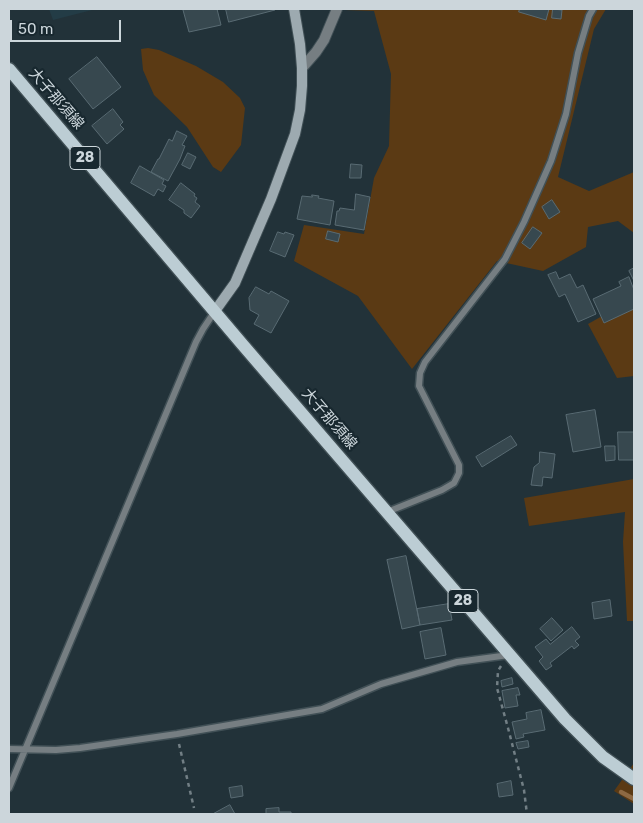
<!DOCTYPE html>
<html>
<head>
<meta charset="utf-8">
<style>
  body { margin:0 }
  #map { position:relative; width:643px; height:823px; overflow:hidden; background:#223239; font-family:Rubik,sans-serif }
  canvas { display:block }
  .frame { position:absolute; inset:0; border:10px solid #ccd6db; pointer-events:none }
  .scale { position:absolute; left:10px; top:20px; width:111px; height:22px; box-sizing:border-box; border:2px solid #ccd6db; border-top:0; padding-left:6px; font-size:15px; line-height:18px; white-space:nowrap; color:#ccd6db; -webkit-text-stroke:4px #18282f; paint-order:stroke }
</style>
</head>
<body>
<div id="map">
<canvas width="643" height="823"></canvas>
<div class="frame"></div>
<div class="scale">50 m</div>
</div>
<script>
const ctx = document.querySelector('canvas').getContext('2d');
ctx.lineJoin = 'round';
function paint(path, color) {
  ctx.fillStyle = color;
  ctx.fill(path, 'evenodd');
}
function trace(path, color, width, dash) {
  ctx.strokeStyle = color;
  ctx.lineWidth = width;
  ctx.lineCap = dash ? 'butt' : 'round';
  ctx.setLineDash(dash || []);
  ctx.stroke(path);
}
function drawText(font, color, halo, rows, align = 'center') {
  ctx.font = font + ' Rubik,"Noto Sans JP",sans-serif';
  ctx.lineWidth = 4.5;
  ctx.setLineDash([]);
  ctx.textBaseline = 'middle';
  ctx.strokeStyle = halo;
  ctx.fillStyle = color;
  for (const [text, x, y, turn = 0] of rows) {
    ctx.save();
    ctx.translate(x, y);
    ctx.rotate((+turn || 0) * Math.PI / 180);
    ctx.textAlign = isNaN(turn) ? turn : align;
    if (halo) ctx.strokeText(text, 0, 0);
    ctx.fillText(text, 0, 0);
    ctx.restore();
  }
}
paint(new Path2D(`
  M49 9H96L53 20Z`), '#233c46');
paint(new Path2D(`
  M345 9H606L594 29 558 177 589 191 634 172V233L618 221 588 227 586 247 543 271 497 261 412 369 358 296 294 261 304 225 364 234 374 178 389 146 391 74 374 11 345 10Z
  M148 48 159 50 196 66 223 82 240 98 245 108 241 145 221 172 213 167 187 127 154 95 143 70 141 49Z
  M634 298V376L617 378 588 324Z
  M634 479V621H627L623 542 625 512 529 526 524 498Z
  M634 763V804L614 791Z`), '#5b3a14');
trace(new Path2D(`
  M621 792 634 799`), '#8d6943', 4.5);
const building = new Path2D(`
  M188 9H217L221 25 189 32 183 10Z
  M226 9H275V10L229 22Z
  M520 9H549L546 20 519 12Z
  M553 9 562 10 561 19 552 18Z
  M97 57 121 87 93 109 69 79Z
  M113 109 123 122 120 125 124 129 107 144 92 126Z
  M177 131 187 136 182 145 185 146 180 159 168 181 151 172 158 159H159L169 139 172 141Z
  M188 153 196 157 190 169 182 165Z
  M351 164 362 165 361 178H350Z
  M140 166 164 180 162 184 166 186 163 192 158 189 154 196 131 183Z
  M181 183 195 194 194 196 197 198 195 202 200 206 191 218 184 213V210L169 200Z
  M356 194 370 197 364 230 335 225 337 211H339L340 208 354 210Z
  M312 195 319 196 318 198 334 201 330 225 297 219 302 196 312 197Z
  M552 200 560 212 549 219 542 207Z
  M533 227 542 233 530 249 522 243Z
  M328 231 340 234 338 242 326 239Z
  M278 232 284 234 285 232 294 235 285 257 270 251Z
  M634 268V281L629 271Z
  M556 272 559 279 570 274 577 288 583 285 596 314 578 322 565 294 559 297 548 275Z
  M629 277 634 290V309L604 323 593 299 621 286 619 282Z
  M256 287 269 294 271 291 289 301 271 333 254 324 259 315 250 310 249 298Z
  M595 410 601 447 573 452 566 415Z
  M618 432H634V460H619Z
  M511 436 517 445 482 467 476 457Z
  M605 446H615V460L606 461Z
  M540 452 555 454 552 478 543 477 542 486 531 485 534 467 539 463Z
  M406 556 420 625 402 629 387 560Z
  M610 600 612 616 594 619 592 603Z
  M449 604 452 620 420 625 417 609Z
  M552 618 563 630 551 641 540 629Z
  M572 627 580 637 575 641 579 645 574 649 572 646 550 663 552 666 546 670 539 661 543 657 535 647 546 639 550 644Z
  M441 628 446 655 425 659 420 632Z
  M512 678 513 684 502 687 501 681Z
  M518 688 520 695H516L518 706 505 708 502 691Z
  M541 710 545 730 523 734 524 737 516 739 512 722 527 719 526 713Z
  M528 741 529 747 518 749 516 743Z
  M511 781 513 795 499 797 497 784Z
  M242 786 243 796 231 798 229 788Z
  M230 805 235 814H213Z
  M279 808V812H291V814H266V809Z`);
paint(building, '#37484f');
trace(building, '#596b73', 1);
const lane = new Path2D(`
  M387 512 442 490 454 483 459 473V465L419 386 420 373 425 362 505 259 524 222 551 161 566 114 578 53 589 16 593 9
  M9 749 56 750 80 748 177 734 322 709 381 684 457 662 509 655
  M9 788 196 342 203 329 215 311`);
const street = new Path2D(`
  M302 68 316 52 324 40 337 9`);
const secondary = new Path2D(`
  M215 311 235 283 271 199 295 134 300 110 302 86V68L300 44 294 9`);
const primary = new Path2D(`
  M9 69 242 344 565 719 603 757 634 779`);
trace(lane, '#415056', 9);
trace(street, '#415056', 12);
trace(secondary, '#415056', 12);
trace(primary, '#415056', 15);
trace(new Path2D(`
  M501 666 498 671 497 688 508 728 524 790 527 814
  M179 744 194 808`), '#727f85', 2.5, [4, 4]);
trace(lane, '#767e82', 6);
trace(street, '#767e82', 10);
trace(secondary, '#9daab0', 10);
trace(primary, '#bccdd4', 12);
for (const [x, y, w] of [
  [85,158,30],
  [463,601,30]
]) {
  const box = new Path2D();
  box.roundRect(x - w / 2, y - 11.5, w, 23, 4);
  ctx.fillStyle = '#18282f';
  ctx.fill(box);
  trace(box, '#ccd6db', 1);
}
drawText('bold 14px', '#ccd6db', null, [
  ["28",85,158],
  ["28",463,601]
]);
drawText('15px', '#ccd6db', '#18282f', [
  ["大子那須線",56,99,49],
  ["大子那須線",329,419,49]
]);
</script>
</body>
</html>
